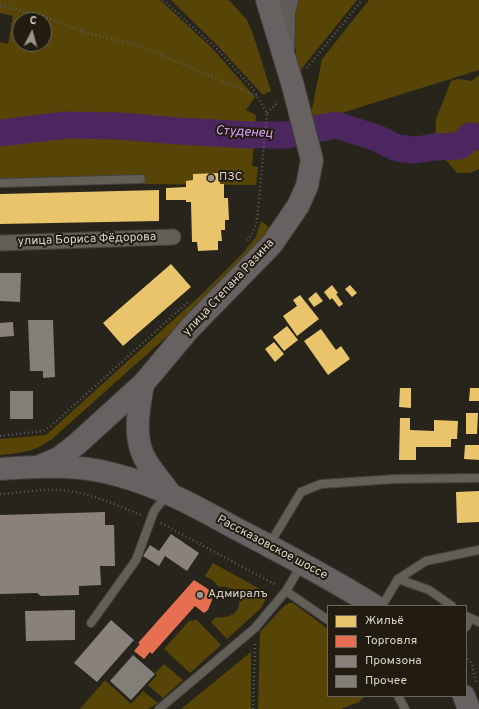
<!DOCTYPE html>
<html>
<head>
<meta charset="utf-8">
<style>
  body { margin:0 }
  #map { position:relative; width:479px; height:709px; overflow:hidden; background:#27241c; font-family:Overpass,sans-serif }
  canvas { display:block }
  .legend { position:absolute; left:327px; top:605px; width:140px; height:92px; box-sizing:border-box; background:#211c0f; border:1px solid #6a665b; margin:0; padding:5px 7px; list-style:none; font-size:12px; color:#d8d4cc }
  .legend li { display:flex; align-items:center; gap:8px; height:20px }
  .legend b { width:20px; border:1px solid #6a665b }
  .north { position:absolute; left:12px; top:12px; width:40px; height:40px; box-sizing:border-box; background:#211c0f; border:1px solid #6a665b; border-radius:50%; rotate:6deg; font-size:11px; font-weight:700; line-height:16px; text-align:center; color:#d8d4cc }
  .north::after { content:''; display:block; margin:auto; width:14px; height:18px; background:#9a968e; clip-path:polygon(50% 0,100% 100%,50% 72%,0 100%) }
</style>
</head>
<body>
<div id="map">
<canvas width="479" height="709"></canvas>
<ul class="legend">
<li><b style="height:11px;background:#e9c46a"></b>Жильё</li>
<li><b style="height:11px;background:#e76f51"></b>Торговля</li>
<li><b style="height:11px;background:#8a817c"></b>Промзона</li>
<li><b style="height:11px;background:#827f78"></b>Прочее</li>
</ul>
<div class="north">С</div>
</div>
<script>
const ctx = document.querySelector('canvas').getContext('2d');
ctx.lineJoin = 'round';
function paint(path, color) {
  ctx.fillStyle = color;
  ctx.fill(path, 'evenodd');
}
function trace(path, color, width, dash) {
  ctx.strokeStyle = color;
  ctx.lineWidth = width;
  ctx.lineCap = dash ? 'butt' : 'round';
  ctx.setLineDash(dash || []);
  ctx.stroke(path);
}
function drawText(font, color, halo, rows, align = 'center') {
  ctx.font = font + ' Overpass,sans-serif';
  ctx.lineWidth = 4;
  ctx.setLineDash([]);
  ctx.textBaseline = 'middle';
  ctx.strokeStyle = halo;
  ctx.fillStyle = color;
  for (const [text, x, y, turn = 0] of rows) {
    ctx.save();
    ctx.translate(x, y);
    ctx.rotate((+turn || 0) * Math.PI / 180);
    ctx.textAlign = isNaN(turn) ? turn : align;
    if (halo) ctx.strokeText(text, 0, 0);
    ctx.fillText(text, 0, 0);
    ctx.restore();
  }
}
paint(new Path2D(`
  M0 0H160L212 48 255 97 246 110 256 115 252 166 258 167 256 185 0 183V42L8 44 13 16 0 13ZM20 20H44V44H20Z
  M171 0H228L231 2 247 20 253 34 271 91 263 95 216 44Z
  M298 0H357L299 72 292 28Z
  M369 0H479V70L313 122 311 114 322 59Z
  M479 75V169L470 173H457L435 147 436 119 451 81 458 79 472 81Z
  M261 221 269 227 259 242 192 314 51 440C33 452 21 453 0 455V439L46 435 202 294 242 254 256 237Z
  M213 563 265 592 266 599 261 608 227 639 211 622 216 617C247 622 246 584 219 587L212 580 205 576Z
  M289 603H293L328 629V696H365L359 702 341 709H258L260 632 284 606Z
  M197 620 221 645 190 673 164 649 189 621Z
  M251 652V709H181Z
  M164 664 183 680 163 698 148 685 157 675 155 673Z
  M105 680 131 704 143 691 158 703 148 709H80Z`), '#574507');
paint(new Path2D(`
  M220 173V184H224V198H228L229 220H225V230H221L222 241H218V250L198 251 197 242H192L191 202H186V200H166V188L186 187V181L193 180V174Z
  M159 190V221L0 224V194Z
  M171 264 191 287 123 346 103 323Z
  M332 285 338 293 336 294 343 304 339 307 332 298 330 300 324 292Z
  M350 285 357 293 352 297 345 289Z
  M316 292 323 301 314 307 308 299Z
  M300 295 319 319 297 336 283 316 297 306 293 300Z
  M287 326 298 340 284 351 273 337Z
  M321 329 336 350 341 346 350 359 328 375 304 341Z
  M274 342 284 354 275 362 265 349Z
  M400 388H411V408L399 407Z
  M470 388H479V401H469Z
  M466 413H478L477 434H466Z
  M400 418H410V430L434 431V420L458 421 457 439H451V447H416V460H399Z
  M465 445H479V460L464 459Z
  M479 491V522L457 523 456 492Z`), '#e9c46a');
paint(new Path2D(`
  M194 580 208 589 211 594 212 600 208 610 204 613 195 606 152 654 150 652 144 659 134 651 140 644 138 643Z`), '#e76f51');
paint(new Path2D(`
  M13 322 14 336 0 337V323Z
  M105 512V525H114L115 566H100L101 585 79 586V595L41 596 37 593 0 594V515Z
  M171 534 199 553 187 571 165 556 159 566 143 556 150 545 159 551Z
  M75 610V640L26 641 25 611Z
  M111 620 134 640 97 682 74 663Z`), '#8a817c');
trace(new Path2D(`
  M0 133 66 125 120 126 178 131 250 135H286L336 125 377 138 397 148 415 150 435 147 460 146 470 136 479 137`), '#4c265e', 27);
paint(new Path2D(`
  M0 273H21L20 302 0 301Z
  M28 320H53L55 377 43 378V371H30Z
  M10 391H33V419H10Z
  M133 655 155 674 131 700 110 681Z`), '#827f78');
const service = new Path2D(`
  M0 183 141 179
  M269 545 301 492 321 484 395 479 479 478
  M398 579 426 561 479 550
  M286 591 328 620
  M382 606 398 579 429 590 452 606
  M466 616 479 622
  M91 623 136 560 154 511 167 495
  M466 627 470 619
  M398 696 405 709
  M159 709 255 628 286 591 302 564`);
const minor = new Path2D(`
  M0 243 173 237`);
const secondary = new Path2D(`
  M283 48 284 11 287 0`);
const primary = new Path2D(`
  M143 384C139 408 133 434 144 457 150 469 161 481 169 492
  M40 466 59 458 77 444 143 384 190 328 272 244 298 206 307 186 312 160 293 86 267 0
  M0 469C39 466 79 464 117 475 159 486 197 507 235 528 283 553 330 578 375 606
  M464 696 469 709`);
trace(service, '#43413b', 10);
trace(minor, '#43413b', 17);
trace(secondary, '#43413b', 24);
trace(primary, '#43413b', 24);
trace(new Path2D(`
  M163 0 217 49 253 89 267 113 257 221 253 232 247 241
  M0 6 41 15 86 33 135 44 257 96
  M307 68 362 0
  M267 113 278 102
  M0 436 43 431 51 426 188 302
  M0 494C19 493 40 489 59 490 88 492 114 504 141 515
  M161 523 276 585
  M466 655 472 664 476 683
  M253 709 255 644`), '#5d5a55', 2.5, [1, 3]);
trace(service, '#625f59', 8);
trace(minor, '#625f59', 15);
trace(secondary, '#615c59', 22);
trace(primary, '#676162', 22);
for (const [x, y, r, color] of [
  [211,178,4,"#9a968e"],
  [200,595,4,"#9a968e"]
]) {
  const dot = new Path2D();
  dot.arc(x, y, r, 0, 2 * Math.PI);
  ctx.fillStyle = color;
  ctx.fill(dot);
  trace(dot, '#211c0f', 1.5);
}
drawText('12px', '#d8d4cc', '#211c0f', [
  ["ПЗС",219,178],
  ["Адмиралъ",208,595]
], 'left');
drawText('12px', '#d8d4cc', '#211c0f', [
  ["улица Бориса Фёдорова",87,240,-2],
  ["улица Степана Разина",229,288,-47],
  ["Рассказовское шоссе",272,548,28]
]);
drawText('italic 13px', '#dea2ff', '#211c0f', [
  ["Студенец",244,133,3]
]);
</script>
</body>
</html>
